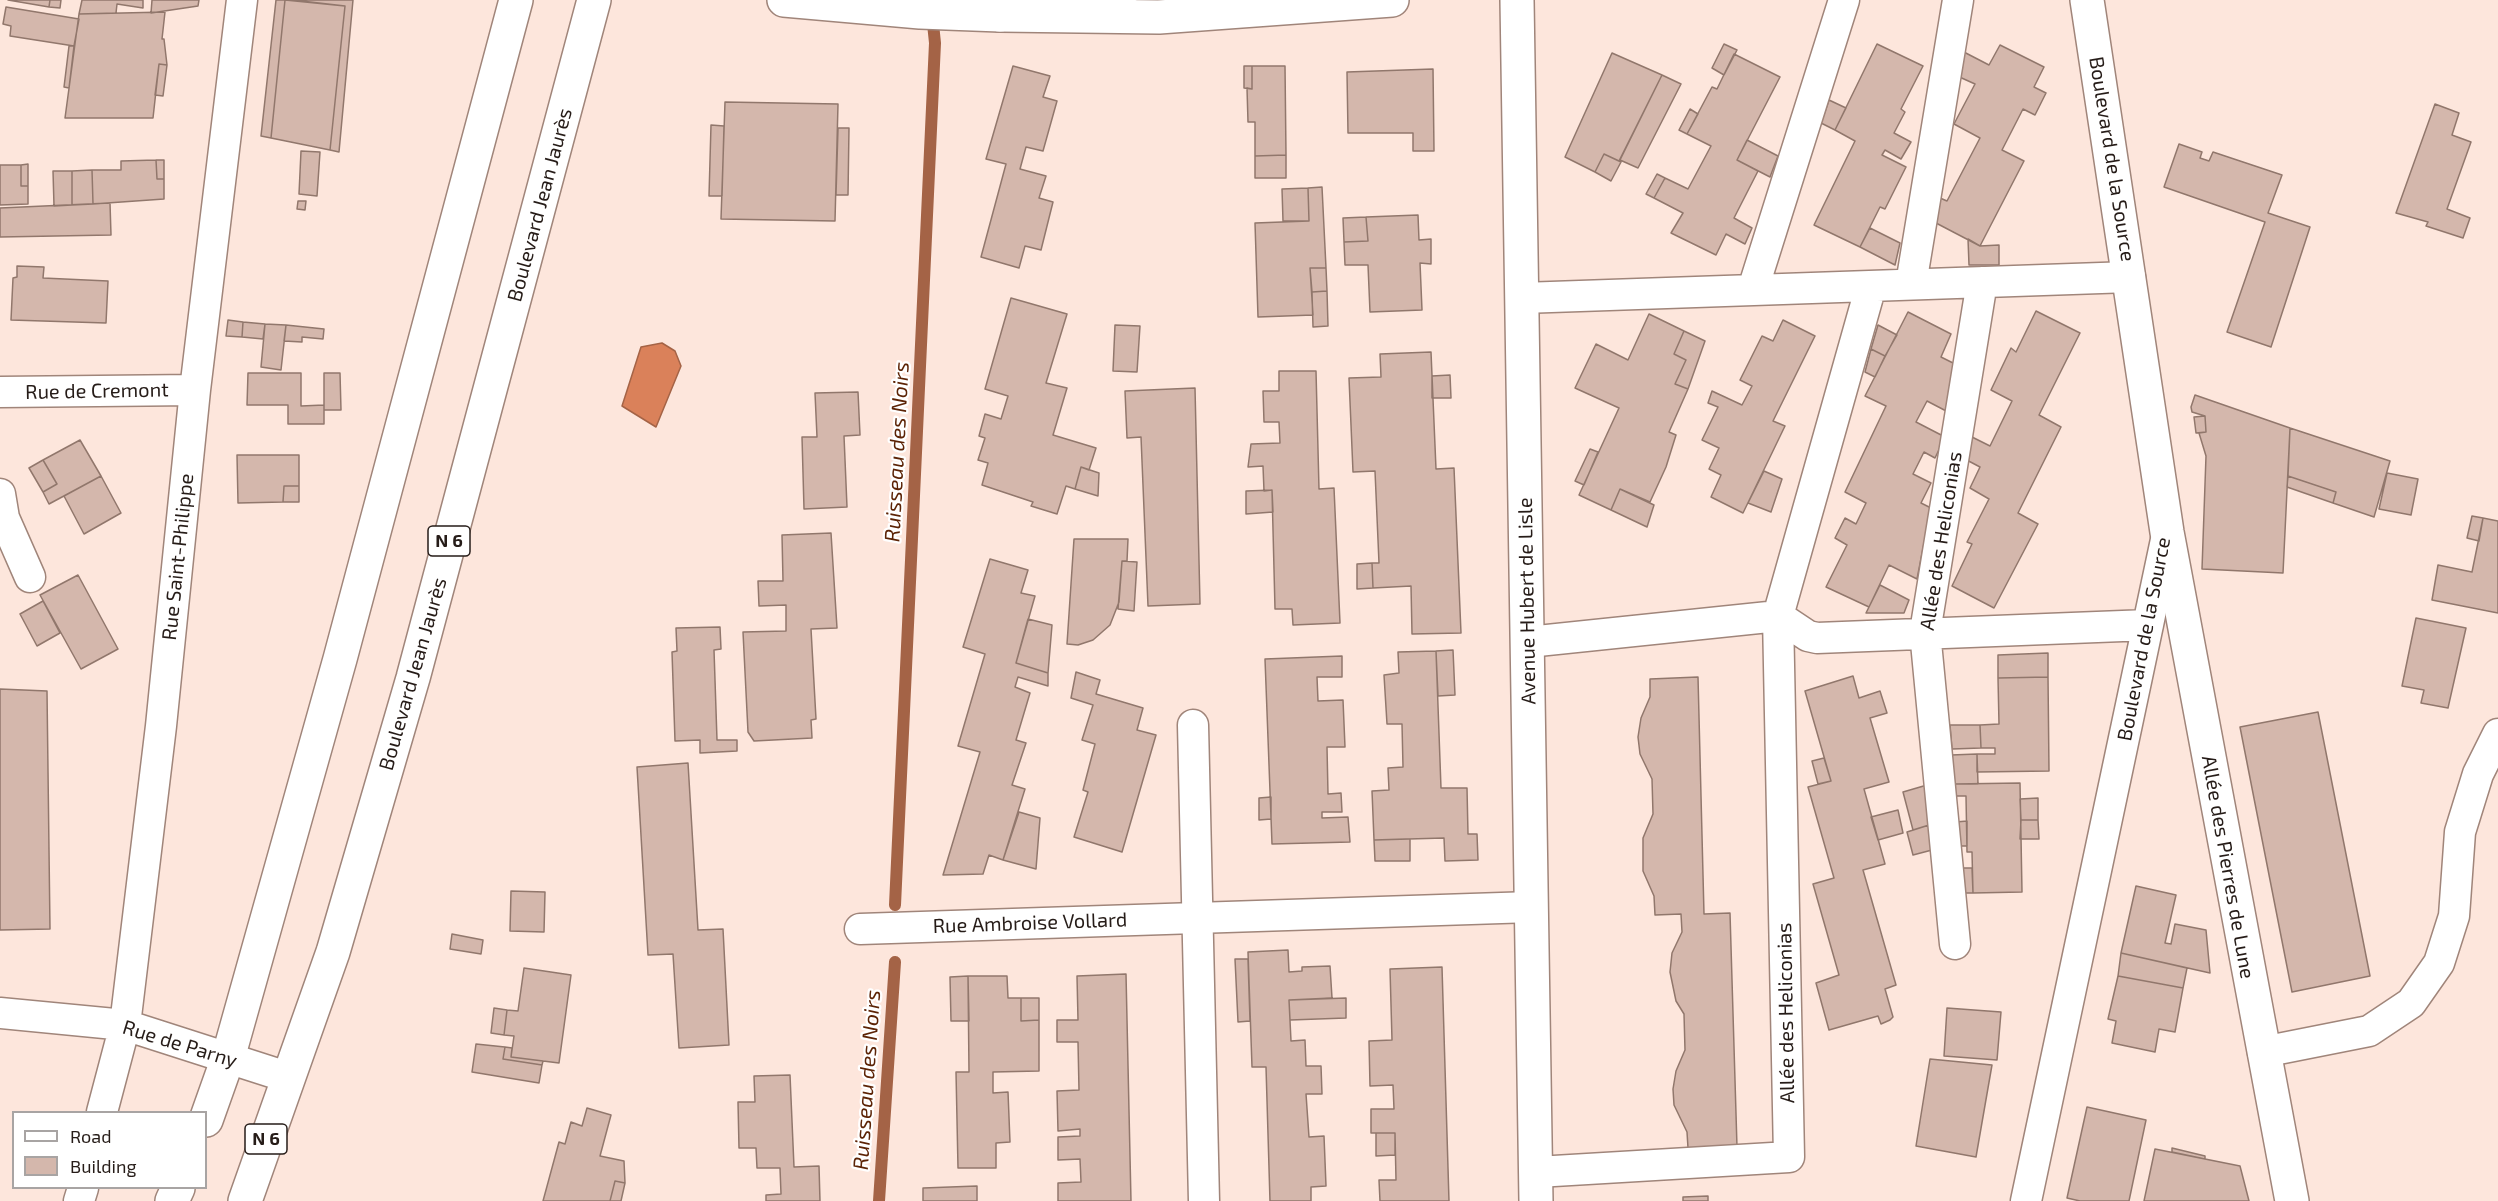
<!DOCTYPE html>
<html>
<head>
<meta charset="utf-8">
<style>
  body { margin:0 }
  #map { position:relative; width:2498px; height:1201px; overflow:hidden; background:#fde6dc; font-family:"Exo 2",sans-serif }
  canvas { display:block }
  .legend { position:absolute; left:12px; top:1111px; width:195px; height:78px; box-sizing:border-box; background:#fff; border:2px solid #a8a4a3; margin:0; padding:8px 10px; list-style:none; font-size:18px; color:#261c18 }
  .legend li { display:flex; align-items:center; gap:12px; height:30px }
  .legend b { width:30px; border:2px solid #a8a4a3 }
</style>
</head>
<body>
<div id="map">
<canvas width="2498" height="1201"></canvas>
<ul class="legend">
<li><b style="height:8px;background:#fff"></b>Road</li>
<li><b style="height:16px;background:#d4b7ac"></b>Building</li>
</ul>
</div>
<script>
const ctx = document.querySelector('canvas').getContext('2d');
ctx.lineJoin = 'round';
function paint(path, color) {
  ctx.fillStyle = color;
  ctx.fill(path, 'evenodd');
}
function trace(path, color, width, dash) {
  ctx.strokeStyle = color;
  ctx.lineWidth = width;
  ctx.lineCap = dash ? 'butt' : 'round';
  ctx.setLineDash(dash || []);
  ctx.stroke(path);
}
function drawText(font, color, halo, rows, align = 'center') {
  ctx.font = font + ' "Exo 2",sans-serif';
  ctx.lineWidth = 4.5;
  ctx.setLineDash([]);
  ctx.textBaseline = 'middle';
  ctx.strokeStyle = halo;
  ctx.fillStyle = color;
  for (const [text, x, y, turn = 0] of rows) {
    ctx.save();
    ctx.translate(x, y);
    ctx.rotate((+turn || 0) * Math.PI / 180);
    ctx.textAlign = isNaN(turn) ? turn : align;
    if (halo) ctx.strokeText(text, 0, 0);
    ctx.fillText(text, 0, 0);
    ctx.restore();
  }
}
const water = new Path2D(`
  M662 343 675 351 681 366 656 427 622 406 641 347Z`);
paint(water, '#da815a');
trace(water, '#a46346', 1.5);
trace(new Path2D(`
  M895 905 935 43 932 14
  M879 1201 895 962`), '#a46346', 12);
const building = new Path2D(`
  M8 0H50L49 7Z
  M50 0H61L60 8 49 7Z
  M82 0H143V8L117 4 116 13 79 14Z
  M152 0H199L198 6 151 13Z
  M276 0H285L271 138 261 136Z
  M285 0 345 6 330 150 271 138Z
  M293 0H353L339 152 330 150 345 6Z
  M6 7 79 19 74 46 10 36 11 26 3 24Z
  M165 12 162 39H164L167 65 159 64 153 118H65L79 14Z
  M1724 44 1737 50 1724 75 1712 68Z
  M1877 44 1923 66 1901 109 1905 112 1894 133 1911 142 1901 159 1885 150 1882 155 1906 167 1885 209 1880 207 1860 247 1814 225 1855 141 1835 130Z
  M2000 45 2044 67 2034 87 2046 93 2035 115 2023 109 2002 150 2024 161 1980 246 1936 223 1933 195 1947 201 1980 138 1954 124 1975 84 1955 75 1960 50 1989 65Z
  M69 46H74L69 88 64 87Z
  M1612 53 1662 75 1619 161 1604 154 1595 172 1565 157Z
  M1734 54 1780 77 1737 160 1758 171 1734 218 1752 228 1745 244 1726 234 1716 255 1671 233 1683 213 1654 198 1665 178 1688 189 1711 146 1687 134 1712 87 1717 89Z
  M159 64 167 65 163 96 155 95Z
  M1013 66 1050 76 1043 97 1057 101 1043 151 1026 147 1020 169 1046 176 1039 198 1053 202 1041 250 1025 246 1019 268 981 257 1006 164 986 159Z
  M1244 66H1252V89L1244 88Z
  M1252 66H1285L1286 155 1255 156V122H1248L1247 88 1252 89Z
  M1433 69 1434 151H1413V133H1348L1347 72Z
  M1662 75 1681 84 1638 168 1620 160Z
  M1829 100 1846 108 1835 130 1821 123Z
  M725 102 838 104 835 221 721 219Z
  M2435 104 2459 113 2452 135 2471 142 2447 209 2470 218 2463 238 2426 226 2428 222 2396 213Z
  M1690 109 1698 114 1687 134 1679 130Z
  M711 125 724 126 722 196H709Z
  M838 128H849L848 195H836Z
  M1747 140 1778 156 1770 177 1737 160Z
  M2179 144 2202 152 2200 158 2209 161 2213 152 2282 175 2268 213 2310 227 2271 347 2227 332 2265 222 2164 187Z
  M301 151 320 152 317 196 299 194Z
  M1604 154 1621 162 1611 181 1595 172Z
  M1286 155V178H1255V156Z
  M156 160 157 179H164V199L93 204 92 170H121V161Z
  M156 160H164V179H157Z
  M28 164V186H21V165Z
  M0 165H21V186H28V204L0 205Z
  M92 170 93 204 72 205V171Z
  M53 171H72V205L54 206Z
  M1657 174 1665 178 1654 198 1646 194Z
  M1322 187 1326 268H1310L1313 315 1258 317 1255 223 1309 221 1308 188Z
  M1308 188 1309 221H1283L1282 189Z
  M298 201H306L305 210 297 209Z
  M110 203 111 235 0 237V208Z
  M1418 215 1419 240 1431 239V264L1420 263 1422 310 1370 312 1368 265H1345L1344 242 1368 241 1366 217Z
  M1366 217 1368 241 1344 242 1343 218Z
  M1870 228 1900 243 1895 265 1860 247Z
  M1968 239 1980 246 1999 245V265H1969Z
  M17 266 44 267 43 278 108 281 106 323 11 320 13 278 17 277Z
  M1310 268H1326L1327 291 1312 292Z
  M1327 291 1328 326 1313 327 1312 292Z
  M1011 298 1067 314 1046 383 1067 388 1053 435 1096 448 1089 470 1081 467 1075 489 1066 486 1057 514 1031 506 1033 502 982 485 988 463 978 460 985 438 979 436 985 414 1001 419 1008 396 985 389Z
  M2036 311 2080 333 2039 415 2061 427 2018 513 2038 524 1994 608 1952 586 1972 544 1967 542 1989 499 1970 488 1980 467 1961 457 1966 434 1990 446 2012 401 1991 390 2011 348 2016 352Z
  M1908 312 1951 334 1941 357 1959 366 1950 413 1927 401 1916 422 1945 437 1935 458 1924 452 1913 474 1931 483 1921 503 1931 508 1917 579 1889 565 1869 607 1826 587 1847 545 1835 538 1845 518 1856 524 1866 503 1845 492 1886 406 1865 396Z
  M1649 314 1684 331 1674 354 1686 360 1675 384 1688 389 1669 432 1676 435 1666 467 1650 502 1620 489 1611 510 1579 495 1619 408 1575 388 1596 344 1628 360Z
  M228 320 243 322 242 337 226 336Z
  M1783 320 1815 336 1773 421 1785 426 1743 513 1711 497 1721 475 1709 469 1719 448 1702 440 1718 407 1708 403 1712 391 1742 405 1752 386 1740 380 1762 336 1773 341Z
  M243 322 265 324 263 339 242 337Z
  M265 324 286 325 281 370 261 367Z
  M286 325 324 329 323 339 302 337V342L284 341Z
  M1115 325 1140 326 1137 372 1113 371Z
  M1878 325 1897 335 1885 356 1871 349Z
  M1684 331 1705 341 1688 389 1675 384 1686 360 1674 354Z
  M1871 349 1885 356 1875 377 1865 372Z
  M1431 352 1436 469 1454 468 1461 633 1412 634 1411 586 1373 588 1372 563H1379L1375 471 1353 472 1349 378 1381 377 1380 354Z
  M1279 371H1316L1319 489 1334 488 1340 623 1293 625 1292 609H1275L1272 490 1264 491 1263 466 1248 467 1251 444 1280 443 1279 422H1264L1263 391H1279Z
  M248 373H301V406L324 405V424H288V405H247Z
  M324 373H340L341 410H324Z
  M1450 375 1451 398H1432V376Z
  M1195 388 1200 604 1148 606 1141 437 1127 438 1125 391Z
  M858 392 860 435 844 436 847 507 804 509 802 437H817L815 393Z
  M2195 395 2290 428 2283 573 2202 569 2206 456 2199 433 2206 432 2205 416 2192 412 2191 407Z
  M2205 416 2206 432 2196 433 2194 417Z
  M2290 428 2390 461 2374 517 2333 503 2336 492 2288 476Z
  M80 440 101 476 49 504 43 492 57 484 43 460Z
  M1590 449 1598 452 1584 485 1575 481Z
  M237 455H299V486H284L283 502 238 503Z
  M43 460 57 484 43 492 29 468Z
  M1081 467 1099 473 1098 496 1075 489Z
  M1764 471 1782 479 1771 512 1748 503Z
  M2387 473 2418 479 2411 515 2379 509Z
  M101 476 121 513 84 534 64 496Z
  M2288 476 2336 492 2333 503 2287 487Z
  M284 486H299V502H283Z
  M1620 489 1654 505 1647 527 1611 510Z
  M1272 490 1273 512 1246 514V491Z
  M2472 516 2483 518 2479 541 2467 538Z
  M2483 518 2498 521V613L2432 600 2438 565 2472 572Z
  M831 533 837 628 811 629 816 719 811 720 812 738 754 741 748 732 743 632 786 631V605L759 606 758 581H783L782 535Z
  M1074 539H1128L1127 561H1122L1119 602 1110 625 1093 640 1078 645 1067 644Z
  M990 559 1028 570 1021 593 1035 596 1016 663 1048 673V686L1018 677 1015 687 1030 693 1016 740 1026 743 1012 785 1025 789 1003 860 989 855 983 874 943 875 980 752 958 746 985 654 963 647Z
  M1122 561 1137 562 1134 611 1118 609Z
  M1372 563 1373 588 1357 589V564Z
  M78 575 118 649 81 669 40 595Z
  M1880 585 1909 600 1904 613H1866Z
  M43 601 60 633 37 646 20 614Z
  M2416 618 2466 628 2448 708 2421 703 2424 690 2402 686Z
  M1028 619 1052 625 1048 673 1016 663Z
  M720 627 721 649 714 650 717 740H737V751L700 753V740L675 741 672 652 677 651 676 628Z
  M1453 650 1455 695 1438 696 1436 651Z
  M1436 651 1441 788H1467L1468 834H1477L1478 860 1445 861 1444 838 1374 840 1372 791 1389 790 1388 768 1403 767 1402 724H1387L1384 675 1399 673 1398 652Z
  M2048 653V677L1998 678V655Z
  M1342 656V677H1317L1318 701 1343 700 1345 747H1327L1328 794 1341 793 1342 812H1322V818L1348 817 1350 842 1272 844 1265 659Z
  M1076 672 1100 680 1096 694 1143 708 1137 730 1156 735 1122 852 1074 837 1088 792 1083 790 1095 744 1082 740 1093 705 1071 698Z
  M1853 676 1859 698 1880 691 1887 713 1870 718 1889 782 1864 789 1885 864 1863 870 1896 985 1885 989 1893 1017 1890 1020 1881 1024 1878 1016 1829 1030 1816 983 1839 975 1813 884 1834 878 1808 787 1831 781 1805 691Z
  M1698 677 1704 914 1730 913 1737 1147 1688 1148 1687 1132 1674 1105 1673 1089 1676 1071 1685 1050 1684 1014 1676 1001 1670 972 1672 953 1682 932 1681 914 1655 915 1654 896 1643 871V838L1653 814 1652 779 1640 754 1638 737 1641 718 1650 697V679Z
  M2048 677 2049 771 1977 772V754H1995V748H1981L1980 725 1999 724 1998 678Z
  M0 689 47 691 50 929 0 930Z
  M2318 712 2370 976 2292 992 2240 727Z
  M1950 725H1980L1981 748 1952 749Z
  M1977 754 1978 784H1954L1951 755Z
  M1824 758 1831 781 1818 784 1812 761Z
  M688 763 698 930 723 929 729 1045 679 1048 673 954 648 955 637 767Z
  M2020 783 2022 892 1973 893 1972 852H1967L1966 796H1955L1954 784Z
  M1927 785 1929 825 1913 830 1903 792Z
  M1271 797V819L1259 820V798Z
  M2038 798V820H2021L2020 799Z
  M1898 810 1903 833 1878 840 1871 817Z
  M1019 812 1040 818 1036 869 1003 860Z
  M2021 820H2038L2039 839H2020Z
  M1967 821V846H1958L1956 822Z
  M1929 825 1932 850 1913 855 1907 832Z
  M1406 839H1410V861H1375L1374 840Z
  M1959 868H1972L1973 893H1961Z
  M2136 886 2176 895 2165 943 2171 944 2175 924 2206 930 2210 973 2121 953Z
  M511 891 545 892 544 932 510 931Z
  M452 934 483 940 481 954 450 949Z
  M1288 950 1289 972 1302 971V967L1330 966 1332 998 1289 1000 1291 1041 1305 1040 1306 1066H1321L1322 1094H1306L1309 1137 1324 1136 1326 1186 1311 1187V1201H1270L1266 1067H1252L1248 952Z
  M2121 953 2187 968 2183 988 2118 976Z
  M1235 959H1248L1250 1021 1238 1022Z
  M1442 967 1449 1201H1380L1379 1180H1396L1395 1133H1371V1109H1394L1393 1085 1370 1086 1369 1041 1392 1040 1390 969Z
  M524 968 571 975 559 1063 511 1057 514 1036 504 1035 507 1010 518 1011Z
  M1126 974 1131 1201H1058V1183L1081 1182 1080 1159 1058 1160V1137L1080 1136V1129L1058 1131 1057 1091 1079 1090 1078 1042H1057V1020H1078L1077 976Z
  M968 976H1007L1008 998H1021V1021L1039 1020V1071L993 1072V1093L1008 1092 1010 1142 996 1143V1168H958L956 1072H969Z
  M968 976 969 1021H951L950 977Z
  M2118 976 2183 988 2175 1032 2159 1029 2155 1052 2112 1043 2116 1021 2108 1019Z
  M1021 998H1039V1020L1021 1021Z
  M1346 998V1018L1290 1020 1289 1000Z
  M494 1008 507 1010 504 1035 491 1033Z
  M1947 1008 2001 1012 1997 1060 1944 1056Z
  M476 1044 505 1047 503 1059 542 1065 539 1083 472 1072Z
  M505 1047 512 1048 511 1057 543 1061 542 1065 503 1059Z
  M1930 1059 1992 1065 1976 1157 1916 1146Z
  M790 1075 794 1167 819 1166 820 1201H766V1195L781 1194 780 1168H757L756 1148H739L738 1102H755L754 1076Z
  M2087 1107 2146 1120 2129 1201H2080L2067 1198Z
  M587 1108 611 1115 600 1156 624 1161 625 1183 615 1181 610 1201H543L559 1142 565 1144 571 1122 582 1126Z
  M1376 1133H1395V1155L1376 1156Z
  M2172 1148 2205 1156V1159L2172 1152Z
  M2155 1149 2240 1166 2249 1201H2144Z
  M615 1181 625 1183 621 1201H610Z
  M977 1186V1201H923V1188Z
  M1708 1196V1201H1683V1197Z`);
paint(building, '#d4b7ac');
trace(building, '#91776c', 1.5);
const minor = new Path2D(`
  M1911 284 1958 0
  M1753 289 1844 0
  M1522 298 2130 277
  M0 392 195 390
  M0 494 4 518 30 577
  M1528 642 1778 616 1808 636 1817 638 2148 625
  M1193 725 1204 1201
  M860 929 1532 907
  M1955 944 1925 632 1982 282
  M0 1013 125 1025 287 1077
  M2263 1052 2369 1031 2411 1003 2439 963 2454 916 2460 832 2478 774 2498 734
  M102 1112 125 1025 161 726 195 390 242 0
  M1537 1172 1789 1157 1778 616 1871 286
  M79 1201 83 1188
  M2026 1201 2167 535`);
const tertiary = new Path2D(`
  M1517 0 1536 1201
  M2087 0 2167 532 2292 1201
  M1000 15 1159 17 1392 0`);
const secondary = new Path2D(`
  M784 0 920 12 1000 15 1014 0
  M1108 0 1128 15`);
const primary = new Path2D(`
  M206 1120 228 1058 340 659 516 0
  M172 1201 178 1188
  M245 1201 333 952 413 678 594 0`);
trace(minor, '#a0857a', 33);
trace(tertiary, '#a0857a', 36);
trace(secondary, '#a0857a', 36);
trace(primary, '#a0857a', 36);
trace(minor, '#fff', 30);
trace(tertiary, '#fff', 33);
trace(secondary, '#fff', 33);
trace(primary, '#fff', 33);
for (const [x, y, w] of [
  [449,541,42],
  [266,1139,42]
]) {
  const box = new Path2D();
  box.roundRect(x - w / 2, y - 15, w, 30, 4.5);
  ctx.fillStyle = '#fff';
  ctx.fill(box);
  trace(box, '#261c18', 1.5);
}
drawText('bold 18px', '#261c18', null, [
  ["N 6",449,541],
  ["N 6",266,1139]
]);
drawText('20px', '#261c18', '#fff', [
  ["Boulevard de la Source",2112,159,81],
  ["Boulevard Jean Jaurès",540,205,-75],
  ["Rue de Cremont",97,391,-1],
  ["Allée des Heliconias",1941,541,-81],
  ["Rue Saint-Philippe",178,557,-84],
  ["Avenue Hubert de Lisle",1527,601,-91],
  ["Boulevard de la Source",2144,639,-79],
  ["Boulevard Jean Jaurès",413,674,-74],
  ["Allée des Pierres de Lune",2228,867,80],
  ["Rue Ambroise Vollard",1030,923,-2],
  ["Allée des Heliconias",1786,1013,-91],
  ["Rue de Parny",180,1044,17]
]);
drawText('italic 21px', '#5c2305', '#fff', [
  ["Ruisseau des Noirs",897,452,-87],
  ["Ruisseau des Noirs",867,1080,-86]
]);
</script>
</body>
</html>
